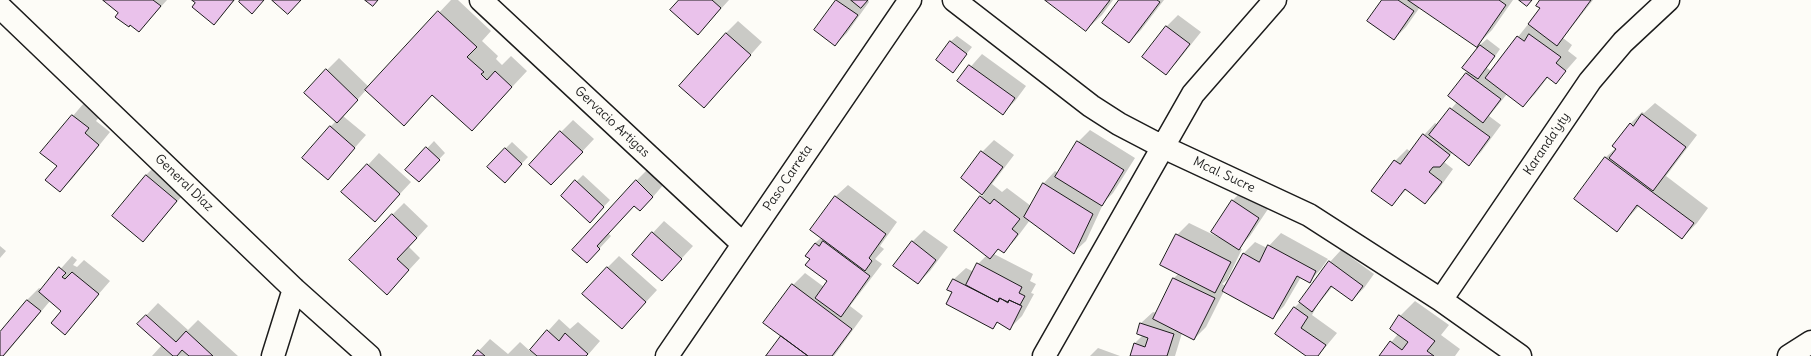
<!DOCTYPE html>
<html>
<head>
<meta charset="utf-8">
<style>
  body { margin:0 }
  canvas { display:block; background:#fdfcf7 }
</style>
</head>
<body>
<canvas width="1811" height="356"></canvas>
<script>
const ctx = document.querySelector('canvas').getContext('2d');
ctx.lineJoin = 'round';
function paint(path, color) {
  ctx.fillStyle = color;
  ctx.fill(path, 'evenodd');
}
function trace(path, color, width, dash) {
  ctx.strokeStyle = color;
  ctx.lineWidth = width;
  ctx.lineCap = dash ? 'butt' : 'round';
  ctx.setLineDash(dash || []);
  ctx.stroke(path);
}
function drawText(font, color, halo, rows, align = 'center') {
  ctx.font = font + ' Delius,sans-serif';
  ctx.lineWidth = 3.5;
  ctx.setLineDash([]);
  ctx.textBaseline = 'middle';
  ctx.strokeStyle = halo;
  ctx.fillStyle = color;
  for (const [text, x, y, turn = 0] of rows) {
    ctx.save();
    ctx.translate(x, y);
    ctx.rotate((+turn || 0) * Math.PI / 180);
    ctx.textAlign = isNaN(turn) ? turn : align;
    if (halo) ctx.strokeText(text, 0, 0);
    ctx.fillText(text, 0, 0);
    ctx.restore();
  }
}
paint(new Path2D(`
  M104 0H167L139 31Z
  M193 0H235L214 24Z
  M451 0H458L491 31 482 41 498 56 496 59 502 65 511 56 527 71 472 130 433 94 404 125 366 90 343 116 366 135 328 178 330 127 336 121 327 70 339 58 369 87Z
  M680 0H729L709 22Z
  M837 0H868L869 2 847 33 835 45 815 30Z
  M1047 0H1113L1102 15 1086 30Z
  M1121 0H1164L1141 30 1129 42Z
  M1383 0H1513L1492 30 1477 45 1420 7 1406 27 1394 39Z
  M1541 0H1593L1563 38 1572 45 1568 51 1577 58 1556 82 1548 77 1535 94 1523 106 1507 94 1489 116 1501 125 1481 152 1469 164 1453 152 1444 162 1453 169 1437 191 1425 203 1407 189 1391 205 1395 161 1407 149 1411 152 1424 135 1435 123 1438 125 1457 102 1450 96 1468 71 1463 67 1480 45 1487 39 1500 49 1487 68 1491 71 1541 8Z
  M1178 15 1201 32 1177 62 1165 74 1166 27Z
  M738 21 762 42 715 95 726 33Z
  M957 36 972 47 953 71 950 42Z
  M982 54 1026 86 1015 101 1003 113 958 81Z
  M84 103 100 116 96 121 110 132 72 179 60 191 58 166 42 152Z
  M1655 103 1697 135 1666 176 1708 208 1697 223 1682 238 1639 206 1617 230 1575 199 1606 157 1616 148 1630 124 1642 112 1644 113Z
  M573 120 594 139 563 172 561 132Z
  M1090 130 1135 158 1113 193 1104 202 1086 241 1074 252 1030 220 1015 240 1003 252 999 248 994 254 1033 274 1030 281 1036 284 1031 293 1034 294 1022 316 1010 328 998 322 993 328 949 289 954 279 966 268 974 272 978 264 987 255 981 197 984 194 962 178 982 152 994 140 1014 155 992 184 1002 192 1007 188 1031 206 1044 183 1055 171 1058 173 1078 142Z
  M434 141 445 153 425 174 407 170Z
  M512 142 528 157 511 175 505 149Z
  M379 153 411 182 386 209 368 165Z
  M158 163 189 188 143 241 113 216 146 175Z
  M648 169 664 184 652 198 634 205 608 233 611 236 587 262 636 181Z
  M583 175 610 200 596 215 562 196Z
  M848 185 897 222 880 246 884 249 875 259 882 264 850 306 863 316 834 356H767L782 336 765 323 793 285 805 273 824 287 828 281 811 259 815 243 822 237 812 229 836 196Z
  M1244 189 1270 206 1250 236 1239 248 1242 249 1227 280 1222 284 1226 286 1243 254 1255 242 1267 248 1281 233 1328 259 1321 269 1310 281 1301 277 1284 306 1272 318 1224 291 1206 327 1194 339 1182 333 1175 356H1131L1135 343 1143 335 1141 323 1153 312 1157 313 1174 278 1179 273 1177 235 1189 223 1220 238 1232 201Z
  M404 203 428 226 409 247 420 258 398 282 392 215Z
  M664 221 693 246 662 280 633 254Z
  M924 230 948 247 930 271 918 283 912 242Z
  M0 246 6 251 0 258Z
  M1341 250 1374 274 1364 288 1352 300 1333 286 1318 304 1312 315 1337 333 1318 356H1307L1295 307 1302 300 1330 262Z
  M72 256 77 260 73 265 77 267 84 260 110 281 65 333 63 311 50 301 4 356H0V333L27 300 39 288 42 290Z
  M619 256 657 290 622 328 607 268Z
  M1415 301 1449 325 1441 335 1460 349 1455 356H1380L1398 334 1400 316Z
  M158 303 188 330 198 320 238 356H152L162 345 138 324Z
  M559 319 570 329 578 322 600 341 587 356H474L490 339 508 354 520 342 530 351Z
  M1098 348 1120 356H1090Z`), '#0003');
const building = new Path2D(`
  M103 0H153L161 6 139 32 130 25 129 27 115 17 118 13Z
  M192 0H234L214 25 192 7 195 3Z
  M240 0H264L252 14 239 2Z
  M272 0H301L288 14Z
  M365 0H378L373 6Z
  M679 0H712L721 8 698 35 670 10Z
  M836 0 858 15 835 46 814 30Z
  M851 0H868L861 8Z
  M1045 0H1110L1086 31Z
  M1119 0H1157L1160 2 1129 43 1102 23Z
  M1382 0H1398L1414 11 1394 40 1367 21Z
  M1408 0H1499L1506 5 1477 47Z
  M1519 0H1532L1527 6Z
  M1540 0H1591L1557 46 1528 24 1540 8 1536 6Z
  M438 11 477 47 467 57 484 72 481 74 487 80 495 71 512 87 472 131 432 95 404 126 365 90Z
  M1166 26 1190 44 1166 75 1142 57Z
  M726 33 751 55 704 108 679 86Z
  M1529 34 1561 57 1556 63 1566 71 1556 84 1547 77 1523 107 1485 78 1517 36 1524 41Z
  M950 41 967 54 953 73 936 60Z
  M1480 45 1495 56 1478 79 1462 68Z
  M969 65 1015 98 1003 115 957 81Z
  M326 69 358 100 337 123 304 93Z
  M1466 73 1501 99 1483 123 1448 96Z
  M1450 108 1490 137 1469 166 1429 135Z
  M1642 114 1686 147 1653 191 1609 158 1616 149 1612 146 1630 123 1633 126Z
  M72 115 89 128 85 133 99 145 60 192 45 180 57 166 40 153Z
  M330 126 355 148 328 180 302 158Z
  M560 131 583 152 551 185 529 165Z
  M1423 134 1450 155 1440 167H1433L1429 172 1442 182 1425 204 1405 189 1392 206 1371 191 1394 160 1400 164Z
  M1077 141 1124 170 1102 206 1055 177Z
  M426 147 440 160 419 182 405 170Z
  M505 148 522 164 505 183 487 167Z
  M981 151 1003 167 982 195 961 178Z
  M1605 157 1694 223 1682 239 1637 205 1617 232 1574 199Z
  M367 164 400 194 375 222 341 192Z
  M146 175 177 201 143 242 112 216Z
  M575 180 604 207 590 223 561 196Z
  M636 180 653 197 640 211 634 206 597 246 600 249 587 263 572 250Z
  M1043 183 1093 214 1074 254 1024 217Z
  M835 196 886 234 869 258 872 261 865 271 810 230Z
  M980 196 990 204 994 199 1020 219 1012 229 1018 234 1004 253 998 249 990 259 954 231Z
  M1232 200 1259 218 1239 250 1211 232Z
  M392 214 417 238 397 259 409 270 387 295 349 260Z
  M652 232 682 259 662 281 632 255Z
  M1176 234 1231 262 1215 293 1160 265Z
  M823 241 870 276 841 317 815 298 827 281 805 265 810 259 805 256 815 243 819 246Z
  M912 241 936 260 918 284 893 266Z
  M1268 245 1316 271 1310 283 1297 276 1273 319 1222 291 1243 253 1259 262Z
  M1329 261 1363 286 1352 301 1331 286 1312 312 1299 302Z
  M977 263 1022 287 1019 293 1025 296 1020 305 1009 300 1008 302 999 298 998 302 966 285Z
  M59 267 66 273 62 277 65 279 72 272 99 294 65 335 51 323 61 311 39 292Z
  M607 267 646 302 622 329 582 294Z
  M1173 278 1215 298 1194 340 1153 319Z
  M953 279 998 302 1000 298 1008 303 1009 300 1022 306 1010 330 997 322 993 329 946 304 952 292 947 290Z
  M792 284 852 329 832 356H808L763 323Z
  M27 300 41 311 3 356H0V332Z
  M1294 307 1308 317 1301 328 1326 345 1318 356H1306L1275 334Z
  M146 315 176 342 186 331 213 356H189L182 350 177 356H173L137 324Z
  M1399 315 1435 341 1427 351 1434 356H1379L1390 341 1402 350 1408 342 1390 329Z
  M1140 323 1174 334 1167 356H1130L1134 343 1145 347 1148 338 1137 334Z
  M547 330 559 341 565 333 588 354 586 356H537L530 350Z
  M781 336 808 356H766Z
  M478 350 485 356H473Z`);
paint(building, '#eac2eb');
trace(building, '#1c1c1c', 1);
const minor = new Path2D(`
  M481 0 743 244
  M954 0 1091 106 1119 124 1163 147 1309 215 1441 300 1520 356
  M0 7 294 289 369 356
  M1441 300 1590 81 1623 42 1668 0
  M273 356 294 289
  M667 356 910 0
  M1044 356 1193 94 1275 0
  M1789 356 1811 342`);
trace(minor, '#1c1c1c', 25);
trace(minor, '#fdfcf7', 22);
drawText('13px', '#1c1c1c', '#fdfcf7', [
  ["Gervacio Artigas",612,122,43],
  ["Karanda'yty",1547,144,-56],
  ["Mcal. Sucre",1224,175,25],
  ["Paso Carreta",788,178,-56],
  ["General Díaz",184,183,44]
]);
</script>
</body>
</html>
